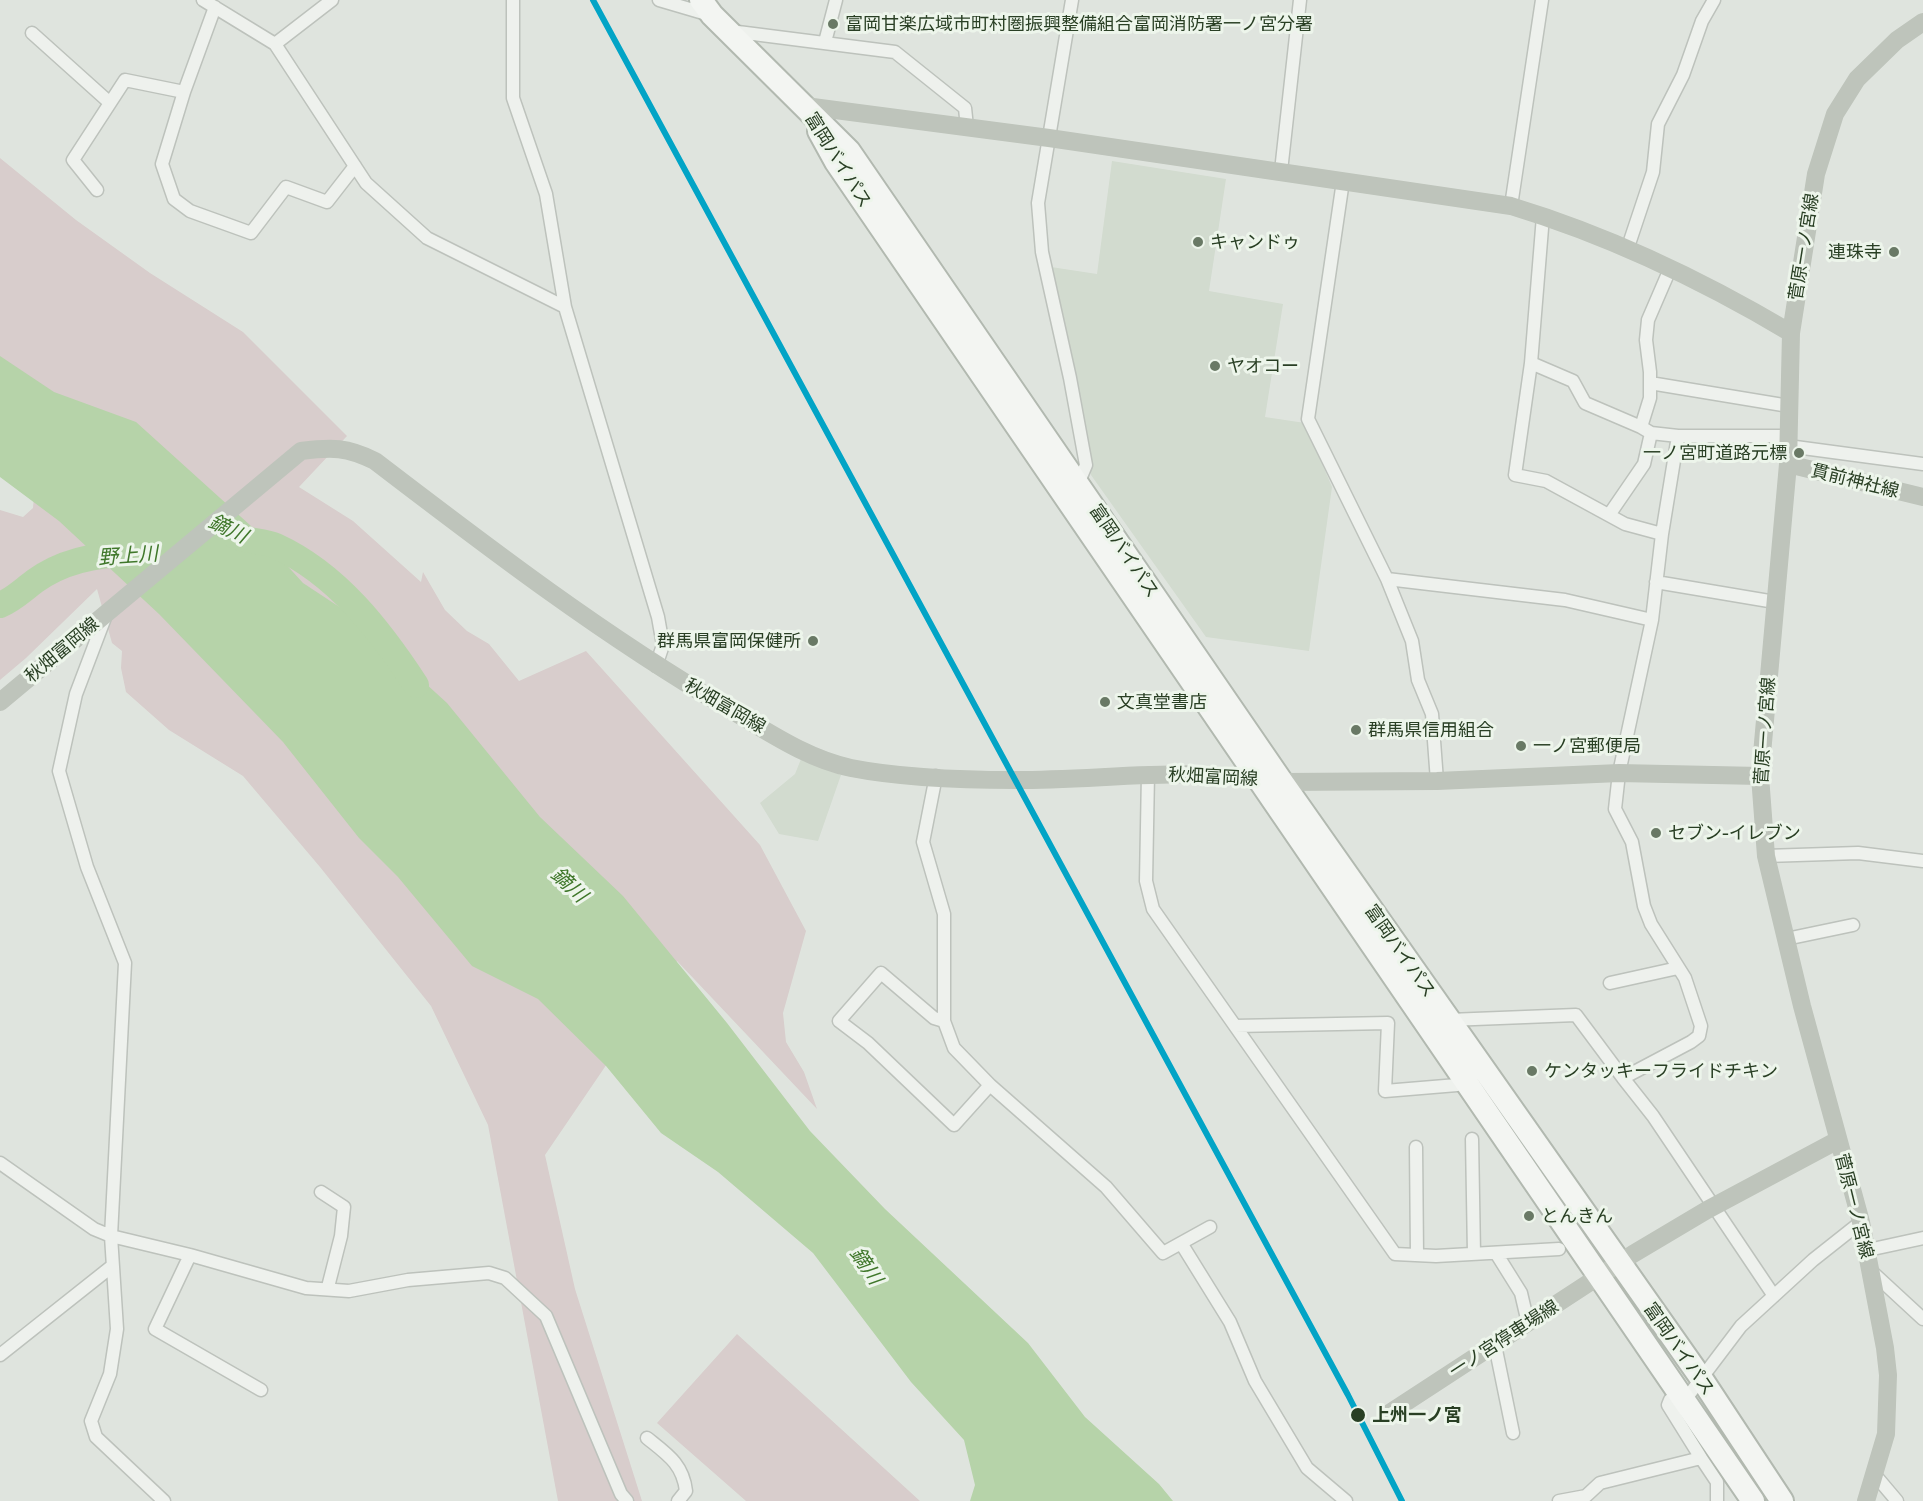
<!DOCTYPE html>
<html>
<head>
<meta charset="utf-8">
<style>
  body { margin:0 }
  canvas { display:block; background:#dfe4de }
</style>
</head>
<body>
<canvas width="1923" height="1501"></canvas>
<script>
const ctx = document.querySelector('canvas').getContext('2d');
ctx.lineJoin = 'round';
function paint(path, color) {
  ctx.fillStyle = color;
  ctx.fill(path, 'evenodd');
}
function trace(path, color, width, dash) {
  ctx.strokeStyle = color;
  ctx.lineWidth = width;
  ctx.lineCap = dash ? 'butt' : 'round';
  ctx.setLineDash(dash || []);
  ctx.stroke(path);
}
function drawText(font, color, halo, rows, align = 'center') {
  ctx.font = font + ' "Golos Text","Noto Sans JP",sans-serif';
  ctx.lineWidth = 6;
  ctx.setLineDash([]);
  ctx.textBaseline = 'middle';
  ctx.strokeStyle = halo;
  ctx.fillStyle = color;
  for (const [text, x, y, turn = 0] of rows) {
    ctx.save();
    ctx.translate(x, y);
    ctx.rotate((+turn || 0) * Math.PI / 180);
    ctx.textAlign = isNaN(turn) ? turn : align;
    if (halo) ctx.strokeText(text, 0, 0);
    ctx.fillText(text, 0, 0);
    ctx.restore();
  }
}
paint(new Path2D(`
  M1112 161 1226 179 1209 291 1283 304 1265 417 1305 423 1332 487 1309 651 1206 637 1091 475 1051 267 1097 274Z
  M801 759 841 775 818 841 779 834 760 803 795 774Z`), '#d2dbcf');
paint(new Path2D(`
  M0 158 76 220 150 273 243 332 347 436 299 487 353 521 421 582 423 572 445 610 467 631 489 644 519 681 586 651 760 845 806 931 783 1013 786 1042 804 1072 817 1109 677 961 545 1155 575 1289 642 1501H558L488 1125 431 1006 320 867 243 776 169 730 126 692 121 668 122 651 112 643 97 589 26 658 0 680V510L23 517 33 508 34 496 0 453Z
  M737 1334 920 1501H746L657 1423Z`), '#d8cdcc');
paint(new Path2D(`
  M0 356 54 392 136 422 251 526 303 583 347 612 447 703 540 817 623 896 727 1023 810 1131 885 1209 1028 1343 1085 1417 1159 1484 1173 1501H970L975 1485 964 1440 911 1382 813 1253 718 1172 661 1133 606 1066 538 999 472 966 398 877 359 838 283 742 159 614 59 521 0 477Z`), '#b6d3a9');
trace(new Path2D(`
  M235 536C248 542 263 540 276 546 337 574 380 630 416 685
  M0 605C13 600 24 589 35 581 63 561 98 554 131 554`), '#b6d3a9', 26);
const street = new Path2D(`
  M203 0 275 44 366 183 427 238 565 307
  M513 0V98L546 194 565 307 658 617 663 645 656 666
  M659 0 710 15
  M1072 0 1038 203 1042 252 1070 378 1086 465 1078 484
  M215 7 184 92 162 164 174 199 190 211 251 233 286 187 327 202 355 166
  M730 31 895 52 965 108 967 127
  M32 33 110 103
  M825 42 836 0
  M275 44 332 0
  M1281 171 1300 0
  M1343 181 1308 419 1387 579 1412 641 1418 680 1432 714 1437 781
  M97 190 73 160 125 80 184 92
  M1511 206 1542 0
  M1543 216 1531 363 1573 381 1585 403 1641 427
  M1628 247 1653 172 1658 124 1683 75 1702 21 1714 0
  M1531 363 1515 475 1546 481 1625 524 1662 534 1652 620 1619 773 1615 809 1632 842 1644 906 1651 924 1685 978 1701 1026 1699 1036 1691 1042 1623 1078 1653 1116 1774 1296
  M1650 383 1789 406
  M1651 433 1678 436
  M1788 446 1923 464
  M1609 515 1644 464 1651 433 1641 427 1650 398V372L1646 340 1648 320 1670 269
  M1662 534 1678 436H1788
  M1387 579 1565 600 1652 620
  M1656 582 1775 602
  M106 615 76 694 59 771 87 867 125 963 111 1236 117 1329 110 1374 91 1421 96 1437 164 1501
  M1148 774 1146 881 1153 909 1395 1254 1436 1256 1559 1249
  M936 776 923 842 944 914V1021L954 1048 990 1085
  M1766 856 1858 853 1923 861
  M1786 939 1853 925
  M1610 983 1678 968
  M1449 1020 1576 1015 1623 1078
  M944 1021 934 1018 881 973 839 1021 868 1043 954 1125 990 1085 1106 1187 1163 1253 1210 1227
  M1235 1026 1388 1023 1385 1091 1457 1085
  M1472 1139 1474 1254
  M1416 1147 1417 1255
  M0 1163 94 1229 111 1236 190 1255 306 1288 349 1291 408 1280 489 1273 505 1278 546 1316 621 1494 627 1501
  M321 1192 344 1207 341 1236 328 1287
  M1181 1243 1230 1322 1255 1381 1307 1468 1346 1501
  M1868 1250 1923 1238
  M1496 1253 1521 1293 1528 1323
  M190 1255 155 1329 261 1390
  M1871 1271 1923 1319
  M1495 1345 1513 1433
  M0 1355 111 1267
  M1680 1394 1670 1400 1668 1405 1701 1458
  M1685 1400 1741 1326 1813 1260 1861 1222
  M647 1438C667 1454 683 1464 686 1491L678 1501
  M1875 1475 1897 1501
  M1559 1501 1586 1496 1600 1483 1701 1458 1717 1482V1501`);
const highway = new Path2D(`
  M701 0 712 15 849 151 1282 782 1701 1378 1782 1501
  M819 131 836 162 1753 1501`);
trace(street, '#bdc2bc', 15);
trace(highway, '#b2b9b0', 26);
trace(street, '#eef1ed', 12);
trace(new Path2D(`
  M805 106 1049 138 1511 206C1610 236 1702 280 1791 333
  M1788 464 1923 497
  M0 702 301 451C332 447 347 447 375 461 490 549 604 636 729 709 767 731 807 759 851 768 902 778 964 780 1016 780 1105 780 1194 766 1282 782L1437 781 1619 773 1760 776
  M1388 1414 1633 1254 1707 1210 1838 1140
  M1866 1501 1886 1434 1888 1375 1885 1348 1861 1222 1802 1006 1766 856 1760 776 1788 464 1791 333 1816 174 1835 114 1857 79 1897 40 1923 22`), '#bec4bb', 18);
trace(highway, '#f3f5f2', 22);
trace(new Path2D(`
  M593 0 1348 1395 1402 1501`), '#02a4c6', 6);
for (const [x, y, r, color] of [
  [833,24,6,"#697965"],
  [1198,242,6,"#697965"],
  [1894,252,6,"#697965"],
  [1215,366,6,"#697965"],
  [1799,453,6,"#697965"],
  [813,641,6,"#697965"],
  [1105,702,6,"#697965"],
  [1356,730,6,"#697965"],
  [1521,746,6,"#697965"],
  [1656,833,6,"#697965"],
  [1532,1071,6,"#697965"],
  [1529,1216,6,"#697965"],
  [1358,1415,8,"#293f24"]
]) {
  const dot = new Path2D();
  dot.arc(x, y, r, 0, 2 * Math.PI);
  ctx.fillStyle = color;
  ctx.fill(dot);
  trace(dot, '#edf5eb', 2);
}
drawText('18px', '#293f24', '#edf5eb', [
  ["富岡甘楽広域市町村圏振興整備組合富岡消防署一ノ宮分署",845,24],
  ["キャンドゥ",1210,242],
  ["連珠寺",1882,252,"right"],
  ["ヤオコー",1227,366],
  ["一ノ宮町道路元標",1787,453,"right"],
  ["群馬県富岡保健所",801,641,"right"],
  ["文真堂書店",1117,702],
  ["群馬県信用組合",1368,730],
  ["一ノ宮郵便局",1533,746],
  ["セブン-イレブン",1668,833],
  ["ケンタッキーフライドチキン",1544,1071],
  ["とんきん",1541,1216]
], 'left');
drawText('18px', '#293f24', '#edf5eb', [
  ["富岡バイパス",838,160,58],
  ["菅原一ノ宮線",1804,247,-81],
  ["貫前神社線",1855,481,14],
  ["富岡バイパス",1124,551,56],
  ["秋畑富岡線",62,650,-40],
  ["秋畑富岡線",725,706,30],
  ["菅原一ノ宮線",1765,731,-86],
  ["秋畑富岡線",1213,777,3],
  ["富岡バイパス",1400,951,55],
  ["菅原一ノ宮線",1854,1206,76],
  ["一ノ宮停車場線",1504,1339,-33],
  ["富岡バイパス",1679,1349,55]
]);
drawText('bold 18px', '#293f24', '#edf5eb', [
  ["上州一ノ宮",1372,1415]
], 'left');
drawText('italic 20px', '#3f772a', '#edf5eb', [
  ["鏑川",228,529,26],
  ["野上川",128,556,-4],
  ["鏑川",569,885,43],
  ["鏑川",866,1266,56]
]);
</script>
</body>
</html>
